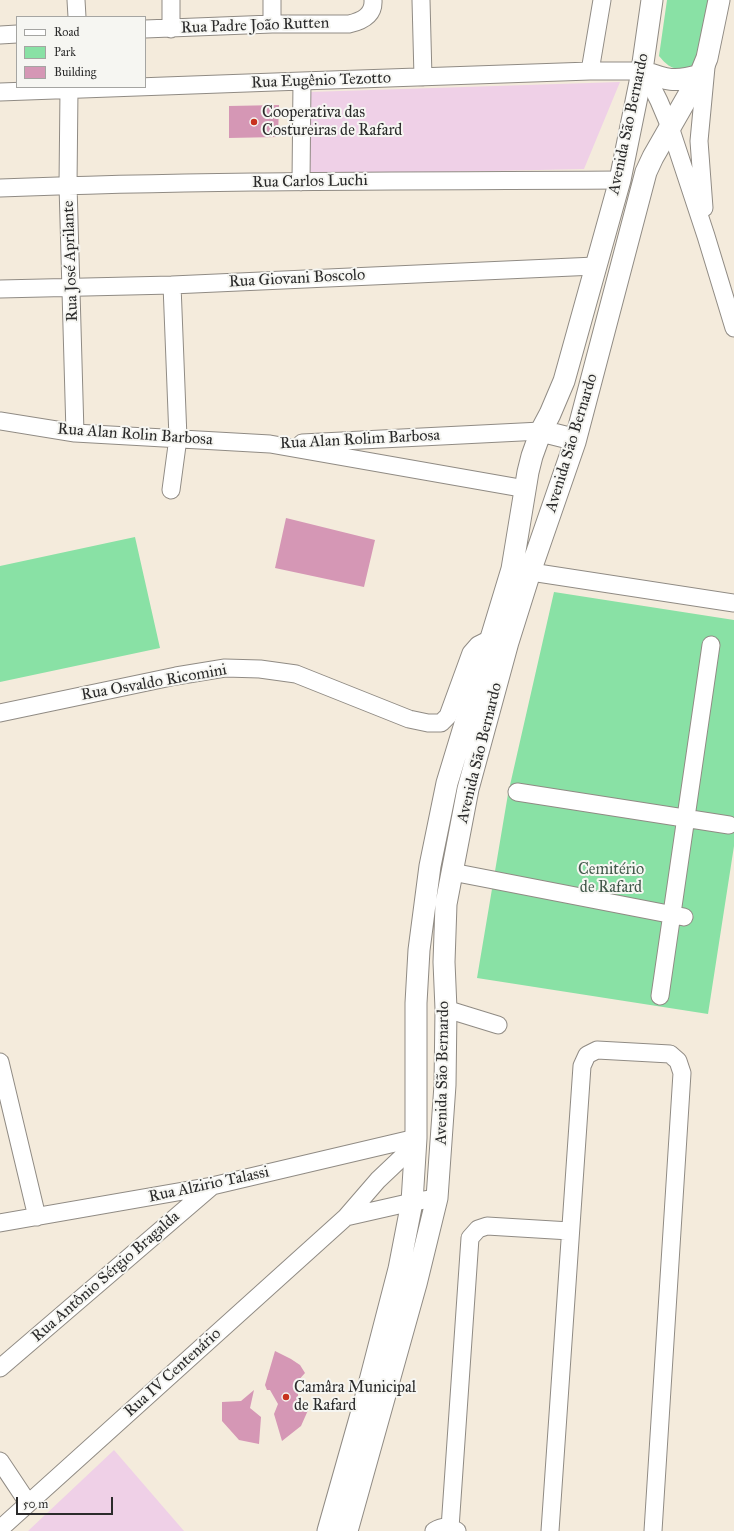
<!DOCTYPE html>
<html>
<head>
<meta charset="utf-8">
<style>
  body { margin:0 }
  #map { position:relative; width:734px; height:1531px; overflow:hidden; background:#f4ebdc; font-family:"IM FELL Great Primer",serif }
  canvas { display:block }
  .legend { position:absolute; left:16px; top:16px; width:130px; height:72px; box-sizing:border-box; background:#f6f6f2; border:1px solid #a5a5a2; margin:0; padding:5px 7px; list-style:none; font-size:12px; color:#2b2b2b }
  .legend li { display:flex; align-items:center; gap:8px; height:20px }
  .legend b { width:20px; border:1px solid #a5a5a2 }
  .scale { position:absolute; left:16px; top:1497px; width:97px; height:18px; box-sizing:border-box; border:2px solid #2b2b2b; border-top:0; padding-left:5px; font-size:12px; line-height:14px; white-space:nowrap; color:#2b2b2b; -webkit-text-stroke:3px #f6f6f2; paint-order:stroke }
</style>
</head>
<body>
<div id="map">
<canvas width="734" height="1531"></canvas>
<ul class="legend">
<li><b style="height:5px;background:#fff"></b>Road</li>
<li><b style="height:11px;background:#89e1a5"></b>Park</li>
<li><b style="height:11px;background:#d597b5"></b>Building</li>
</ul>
<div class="scale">50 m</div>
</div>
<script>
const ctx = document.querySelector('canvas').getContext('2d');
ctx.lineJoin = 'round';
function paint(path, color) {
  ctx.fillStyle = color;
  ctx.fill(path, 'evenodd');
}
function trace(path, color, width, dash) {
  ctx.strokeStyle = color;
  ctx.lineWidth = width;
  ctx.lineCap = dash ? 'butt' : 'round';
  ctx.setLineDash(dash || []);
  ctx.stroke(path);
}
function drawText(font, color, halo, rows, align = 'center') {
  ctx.font = font + ' "IM FELL Great Primer",serif';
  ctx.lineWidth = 4;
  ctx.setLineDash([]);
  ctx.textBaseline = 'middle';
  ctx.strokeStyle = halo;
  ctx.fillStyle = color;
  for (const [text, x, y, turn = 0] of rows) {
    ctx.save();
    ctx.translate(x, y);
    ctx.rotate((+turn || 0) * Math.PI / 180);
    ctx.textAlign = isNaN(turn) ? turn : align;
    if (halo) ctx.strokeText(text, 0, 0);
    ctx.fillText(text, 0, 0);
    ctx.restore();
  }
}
paint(new Path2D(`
  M620 82 584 169 309 175V92Z
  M114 1450 184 1531H28Z`), '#efd0e7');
paint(new Path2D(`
  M667 0H708L699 61 688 70C673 69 669 68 659 56Z
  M135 537 160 648 0 682V566Z
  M554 592 734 620V846L708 1014 477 978 508 794Z`), '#89e1a5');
paint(new Path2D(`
  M279 105 278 137 229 138V106Z
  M286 518 375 540 364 587 275 568Z
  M275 1351 291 1359 300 1365 305 1373 296 1383 298 1391V1405L309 1408 301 1426 282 1441 274 1414 278 1404 270 1390H267L265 1385Z
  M254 1390 250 1408 261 1417 259 1444 239 1440 222 1421V1402L241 1401Z`), '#d597b5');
const minor = new Path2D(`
  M76 0 77 17
  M171 0V29
  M272 0V24
  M421 0 423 77
  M145 29 272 24H349C362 21 374 15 373 0
  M0 35 17 34
  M590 71 602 0
  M641 77 653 89 659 101 670 127 706 236 734 328
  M69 90 68 185 75 433
  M0 92 302 81 590 71H642
  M301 182 302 81
  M0 188C206 180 413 181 620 180
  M704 208 699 141 706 67
  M0 289 172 285 595 266
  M0 421 75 433 270 444 526 489
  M302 443 541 431
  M171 490 178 438 172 285
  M518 570 734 603
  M0 713 176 676 225 668 260 669 296 674 409 719 428 723H441L448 716 471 653 478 645 490 639
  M517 792 729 825
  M452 872 684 917
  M660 996 711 645
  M446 1009 498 1025
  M0 1062 37 1217
  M346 1217 412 1202 437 1198
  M0 1223 212 1186 416 1138
  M0 1368 211 1187
  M0 1461 28 1503
  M450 1528 470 1238 478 1229 487 1226 570 1231
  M0 1529 346 1217 378 1180 416 1144
  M434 1531C442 1526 449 1526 457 1531
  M550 1531 582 1066 587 1055 597 1050 670 1054 678 1061 682 1073 653 1531`);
const major = new Path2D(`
  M642 71C666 80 675 83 700 75
  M541 431 565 437 575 442
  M328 1531 364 1404 399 1269 412 1202 416 1138V1003L419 950 430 866 447 783 512 569 528 472 532 456 541 431 550 414 564 381 620 180 641 77 652 0
  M347 1531 416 1284 437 1198 445 1085 446 1009 444 962 446 904 468 789 508 642 530 572 575 442 646 172 653 157 700 75 707 58 719 0`);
trace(minor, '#908b84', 19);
trace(major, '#908b84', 23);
trace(minor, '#fff', 17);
trace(major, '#fff', 21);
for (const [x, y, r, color] of [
  [254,122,4,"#c8321e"],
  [286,1397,4,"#c8321e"]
]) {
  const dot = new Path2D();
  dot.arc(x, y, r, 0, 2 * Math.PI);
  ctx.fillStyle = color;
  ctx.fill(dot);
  trace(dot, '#f6f6f2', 1.5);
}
drawText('16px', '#2b2b2b', '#f6f6f2', [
  ["Rua Padre João Rutten",255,26,-2],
  ["Rua Eugênio Tezotto",321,81,-2],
  ["Avenida São Bernardo",629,124,-78],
  ["Rua Carlos Luchi",310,182,-1],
  ["Rua José Aprilante",71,261,-92],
  ["Rua Giovani Boscolo",297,279,-3],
  ["Rua Alan Rolin Barbosa",135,435,4],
  ["Rua Alan Rolim Barbosa",360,440,-3],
  ["Avenida São Bernardo",572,443,-73],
  ["Rua Osvaldo Ricomini",154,683,-10],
  ["Avenida São Bernardo",480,753,-76],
  ["Avenida São Bernardo",443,1073,-89],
  ["Rua Alzirio Talassi",209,1185,-12],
  ["Rua Antônio Sérgio Bragalda",106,1277,-41],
  ["Rua IV Centenário",173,1373,-42]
]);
drawText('16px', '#2b2b2b', '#f6f6f2', [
  ["Cooperativa das",262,113],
  ["Costureiras de Rafard",262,131],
  ["Camâra Municipal",294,1388],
  ["de Rafard",294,1406]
], 'left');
drawText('16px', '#42584a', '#f6f6f2', [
  ["Cemitério",611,870],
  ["de Rafard",611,888]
]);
</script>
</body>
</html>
